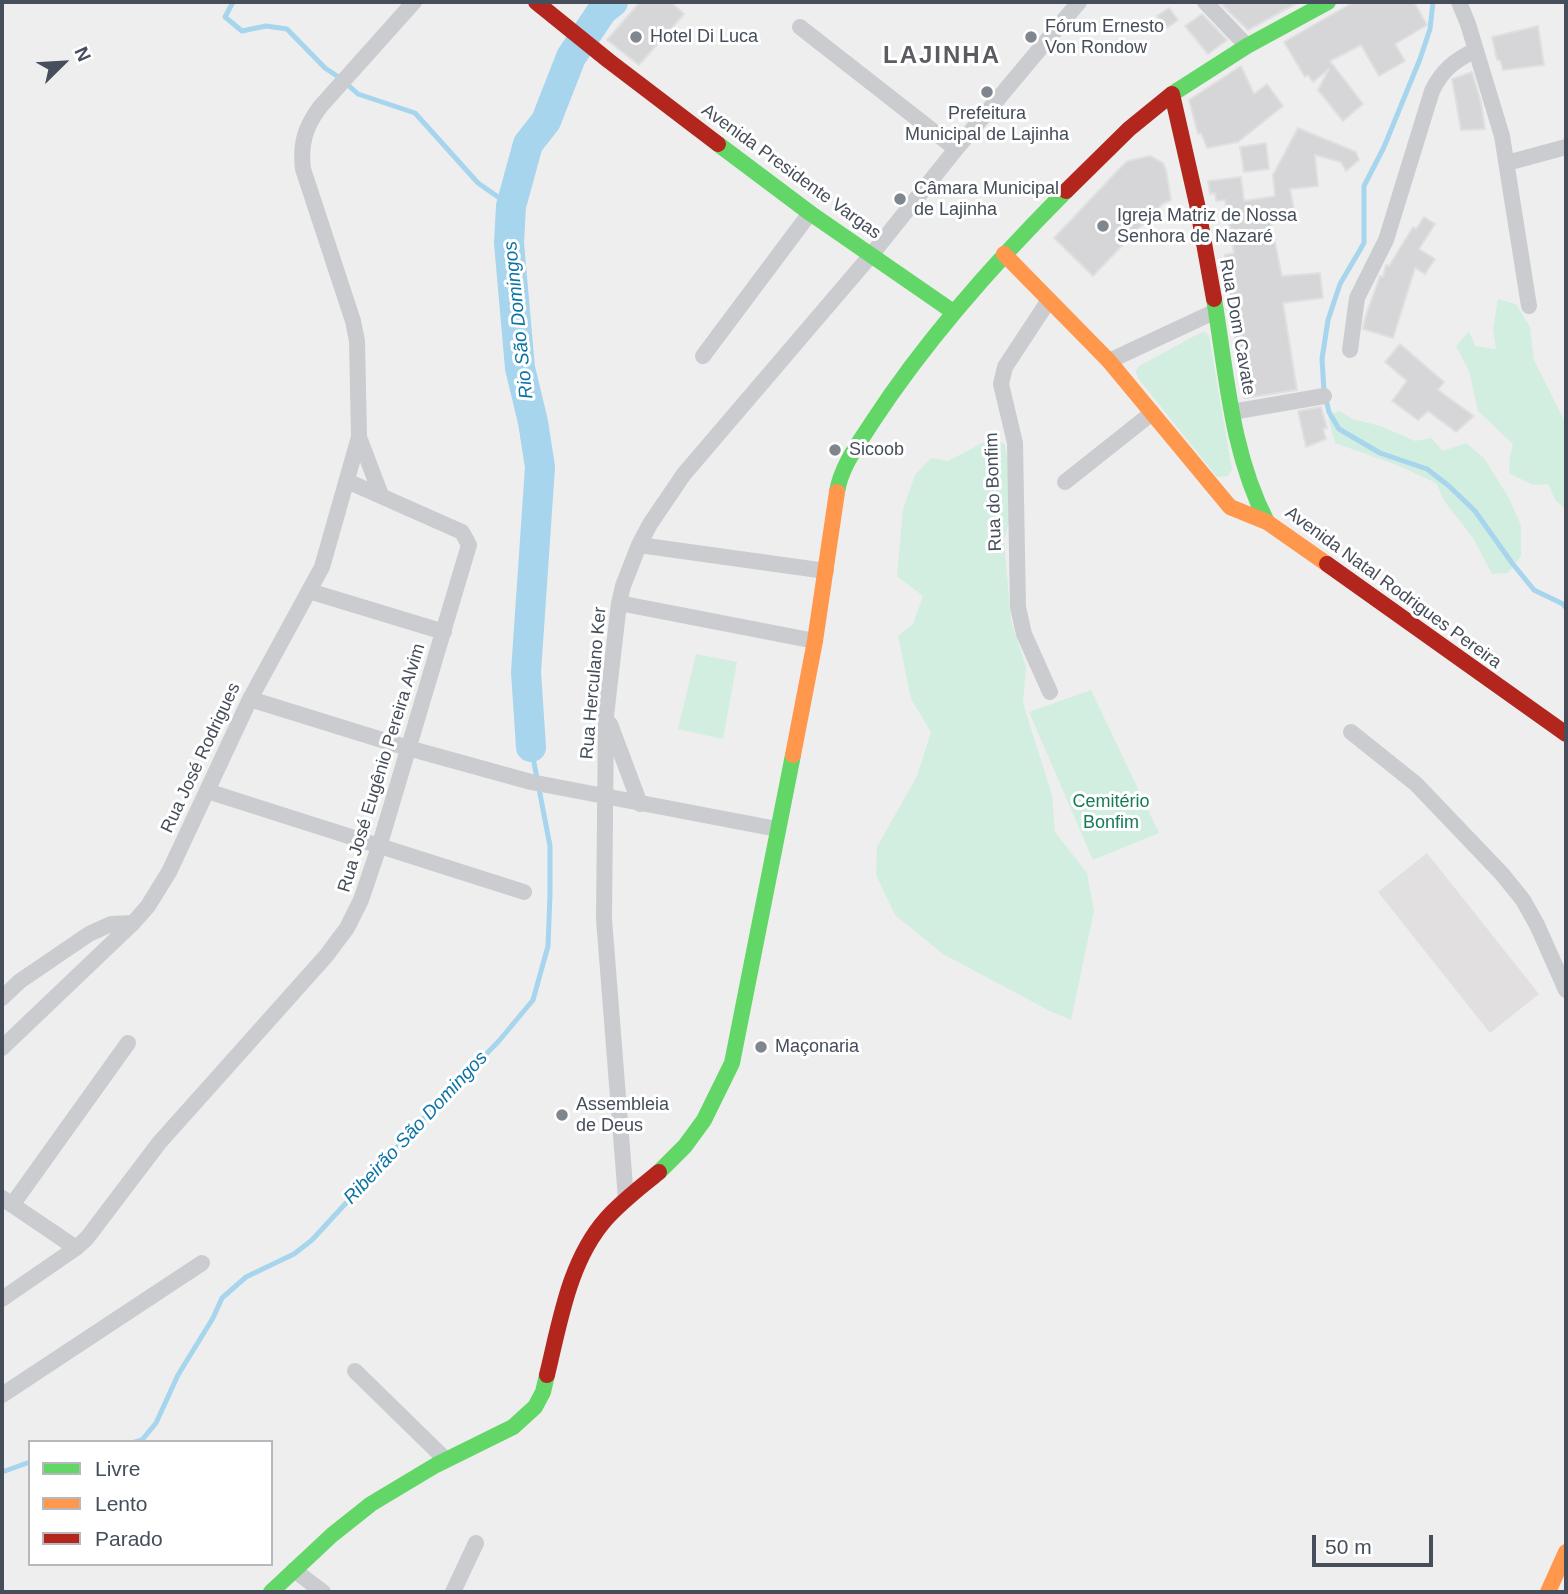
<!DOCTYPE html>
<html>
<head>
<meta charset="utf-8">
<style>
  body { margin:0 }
  #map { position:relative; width:1568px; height:1594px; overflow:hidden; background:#efeeee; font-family:Helvetica,sans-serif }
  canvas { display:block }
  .frame { position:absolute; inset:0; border:4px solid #454e5a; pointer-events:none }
  .legend { position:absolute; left:28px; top:1440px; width:245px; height:126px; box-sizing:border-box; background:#fff; border:2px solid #b5b8bd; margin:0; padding:9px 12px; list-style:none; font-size:21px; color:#454e5a }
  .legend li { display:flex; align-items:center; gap:14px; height:35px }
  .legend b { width:35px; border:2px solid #b5b8bd }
  .north { position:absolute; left:28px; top:28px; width:70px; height:70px; -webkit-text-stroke:5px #fff; paint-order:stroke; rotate:66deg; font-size:19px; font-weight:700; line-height:28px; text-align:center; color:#454e5a }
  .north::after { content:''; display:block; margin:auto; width:24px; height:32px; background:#454e5a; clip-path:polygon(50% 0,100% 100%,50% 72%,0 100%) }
  .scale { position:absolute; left:1312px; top:1535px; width:121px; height:32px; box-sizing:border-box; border:4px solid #454e5a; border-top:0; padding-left:9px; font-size:21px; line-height:24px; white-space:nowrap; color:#454e5a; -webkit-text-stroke:5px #fff; paint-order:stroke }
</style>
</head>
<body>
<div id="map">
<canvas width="1568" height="1594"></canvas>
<div class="frame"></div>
<ul class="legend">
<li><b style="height:9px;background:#63d668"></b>Livre</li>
<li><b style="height:9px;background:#ff974d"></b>Lento</li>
<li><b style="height:9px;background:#b3261e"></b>Parado</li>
</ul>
<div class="north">N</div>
<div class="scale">50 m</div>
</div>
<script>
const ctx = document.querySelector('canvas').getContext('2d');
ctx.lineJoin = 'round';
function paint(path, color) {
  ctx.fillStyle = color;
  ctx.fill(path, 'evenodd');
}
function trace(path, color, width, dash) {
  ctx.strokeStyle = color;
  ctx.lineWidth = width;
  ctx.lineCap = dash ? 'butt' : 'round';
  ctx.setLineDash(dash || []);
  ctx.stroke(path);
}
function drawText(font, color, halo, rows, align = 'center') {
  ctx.font = font + ' Helvetica,sans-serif';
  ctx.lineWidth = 6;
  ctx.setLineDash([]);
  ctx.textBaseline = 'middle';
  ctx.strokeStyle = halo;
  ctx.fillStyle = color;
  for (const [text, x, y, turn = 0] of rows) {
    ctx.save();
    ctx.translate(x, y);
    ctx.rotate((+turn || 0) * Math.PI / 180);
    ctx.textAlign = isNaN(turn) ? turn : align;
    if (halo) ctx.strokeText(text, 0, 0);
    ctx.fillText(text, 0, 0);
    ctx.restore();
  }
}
paint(new Path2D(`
  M1427 853 1539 994 1490 1033 1378 892Z`), '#e1dfe0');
paint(new Path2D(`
  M1498 299 1516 304 1530 327 1534 360 1566 424V509L1556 501 1548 484 1533 485 1509 473 1510 456 1513 444 1478 411 1469 371 1456 346 1469 331 1475 346 1496 349 1493 329Z
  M1205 332 1209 336 1232 470 1228 476 1217 477 1137 377 1136 371 1139 366 1200 333Z
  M1339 411 1353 419 1380 426 1415 441 1431 438 1443 451 1466 443 1484 458 1509 498 1521 526V556L1508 573 1492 574 1473 538 1445 502 1436 483 1397 465 1335 443 1328 416Z
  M990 439 1005 444 1008 464 1010 519 1004 541 1011 620 1026 667 1023 703 1052 795 1055 832 1087 873 1094 911 1071 1020 1050 1011 943 954 895 915 876 875 877 847 917 776 931 732 911 699 898 636 913 624 923 596 897 576 903 509 915 475 931 458 948 461Z
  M696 654 737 662 723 739 678 729Z
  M1091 690 1159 833 1093 860 1029 712Z`), '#d2eee0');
trace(new Path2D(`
  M233 2 225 17 242 31 266 26 287 29 325 68 340 78 358 94 415 113 478 183 511 206
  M1433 2 1430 29 1420 59 1384 147 1364 186V243L1340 284 1328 320 1322 359 1324 391 1329 412 1339 429 1380 453 1427 469 1449 486 1475 511 1512 563 1534 590 1563 604 1566 608
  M135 1442 142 1440 156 1423 178 1375 213 1318 222 1298 246 1277 294 1254 312 1240 438 1103 498 1042 533 1000 548 946 550 895V846L531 747
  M2 1472 30 1462`), '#a6d5ed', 5);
trace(new Path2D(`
  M531 747 526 672 540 467 533 422 520 368 509 243 511 206 528 144 546 121 571 57 602 11 613 2`), '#a6d5ed', 30);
const building = new Path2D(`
  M640 2H671L684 14 639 65 607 40Z
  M1219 2H1299L1248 30Z
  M1354 2H1414L1427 25 1395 44 1405 61 1379 76 1361 45 1330 61 1363 104 1343 121 1318 90 1329 69 1313 82 1308 75 1305 77 1284 42Z
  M1169 8 1178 20 1167 28 1157 16Z
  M1202 14 1227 40 1208 54 1185 26Z
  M1538 26 1544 65 1503 70 1500 60H1497L1492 37Z
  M1241 66 1254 94 1267 84 1283 106 1238 142 1207 148 1201 133 1198 134 1189 100Z
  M1472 72 1481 102 1485 129 1461 130 1452 79Z
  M1298 128 1356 152 1359 160 1346 171 1341 162 1315 155 1318 186 1290 189 1296 219 1271 223 1282 276 1320 273 1323 298 1283 303 1297 390 1245 398 1229 299V292L1233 291 1225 255 1234 253 1225 200 1216 201 1215 193 1210 194 1208 181 1241 177 1244 201 1275 196 1273 175Z
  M1266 143 1269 169 1244 172 1240 147Z
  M1150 156 1163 163 1166 170 1171 200 1162 204 1093 276 1054 238 1123 165 1128 161Z
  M1424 217 1435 224 1419 249 1435 259 1425 274 1415 268 1393 338 1363 329 1365 318 1380 276 1383 277 1386 265 1389 266 1413 227 1416 229Z
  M1400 344 1444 382 1438 390 1474 416 1456 432 1428 411 1418 420 1392 401 1407 381 1385 362Z
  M1321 407 1327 428 1323 429 1326 439 1306 447 1298 411Z`);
paint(building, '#d6d6d9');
trace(building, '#e0e0e1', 2);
trace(new Path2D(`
  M1205 2 1247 46
  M1459 2 1468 24 1502 136 1529 306
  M800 27 956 149
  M1507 163 1566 147
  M1049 300 1005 367 1001 384 1015 443 1018 607 1024 634 1050 692
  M1350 350 1357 298 1386 240 1432 91C1442 70 1455 60 1476 50
  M703 356 810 213
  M1109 361 1216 311
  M1232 412 1324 396
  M359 437 381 495
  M1065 482 1152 413
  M639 545 826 571
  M309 591 444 632
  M619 603 815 641
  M250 699 408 748 531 782 777 829
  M610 724 640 804
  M1351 732 1416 784 1502 874 1523 900 1537 925 1566 990
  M207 791 524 892
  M2 998 20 981 89 934 111 924 133 923
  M2 1048 133 923 148 906 169 872 250 699 322 567 359 437 357 341 353 321 303 169C300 144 305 127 320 107L414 2
  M2 1198 76 1248
  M626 1199 604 919 606 716 619 603 623 586 639 545 650 524 684 474 872 254 956 149 1079 2
  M12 1205 128 1043
  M2 1299 76 1248 87 1238 159 1143 326 956 347 928 361 900 379 847 469 545 462 532 347 481
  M355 1371 445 1459
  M2 1395 202 1263
  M294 1570 323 1592
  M453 1592 476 1543`), '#cacccf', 16);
trace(new Path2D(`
  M1172 94 1247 46 1328 2
  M718 144 810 213 952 311
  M1214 299C1227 376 1231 452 1267 522
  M837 492C841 466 859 443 873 421 928 337 995 262 1066 191
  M659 1172 685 1146 704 1120 732 1063 793 755
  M271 1592 332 1535 371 1504 436 1465 513 1427 535 1407 543 1392 547 1375`), '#63d668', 16);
trace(new Path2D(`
  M1004 254 1109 361 1230 507 1267 522 1327 564
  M793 755 815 641 837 492
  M1548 1592 1566 1552`), '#ff974d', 16);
trace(new Path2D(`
  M536 2 609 61 718 144
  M1066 191 1129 129 1172 94 1197 204 1214 299
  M1327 564 1566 734
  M547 1375C560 1322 569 1261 606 1219 622 1201 641 1187 659 1172`), '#b3261e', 16);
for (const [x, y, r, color] of [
  [636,37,7,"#80868e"],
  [1031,37,7,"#80868e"],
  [987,92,7,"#80868e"],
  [900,199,7,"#80868e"],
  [1103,226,7,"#80868e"],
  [835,450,7,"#80868e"],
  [761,1047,7,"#80868e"],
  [562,1115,7,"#80868e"]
]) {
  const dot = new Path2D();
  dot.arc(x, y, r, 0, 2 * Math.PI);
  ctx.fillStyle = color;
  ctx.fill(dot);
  trace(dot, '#fff', 2.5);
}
drawText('18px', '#454e5a', '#fff', [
  ["Fórum Ernesto",1045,27],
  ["Von Rondow",1045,48],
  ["Hotel Di Luca",650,37],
  ["Prefeitura",987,114,"center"],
  ["Municipal de Lajinha",987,135,"center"],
  ["Câmara Municipal",914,189],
  ["de Lajinha",914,210],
  ["Igreja Matriz de Nossa",1117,216],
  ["Senhora de Nazaré",1117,237],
  ["Sicoob",849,450],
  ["Maçonaria",775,1047],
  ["Assembleia",576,1105],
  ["de Deus",576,1126]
], 'left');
drawText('18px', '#454e5a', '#fff', [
  ["Avenida Presidente Vargas",791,172,36],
  ["Rua Dom Cavate",1237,327,80],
  ["Rua do Bonfim",994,492,-92],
  ["Avenida Natal Rodrigues Pereira",1393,588,36],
  ["Rua Herculano Ker",594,683,-85],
  ["Rua José Rodrigues",201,758,-65],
  ["Rua José Eugênio Pereira Alvim",382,768,-73]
]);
drawText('18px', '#167b56', '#fff', [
  ["Cemitério",1111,802],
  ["Bonfim",1111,823]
]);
drawText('italic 19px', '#0b73a7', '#fff', [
  ["Rio São Domingos",519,320,-96],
  ["Ribeirão São Domingos",416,1128,-47]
]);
ctx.letterSpacing = '2px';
drawText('bold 24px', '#5a5c62', '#fff', [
  ["LAJINHA",942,56]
]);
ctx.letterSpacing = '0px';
</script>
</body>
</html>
